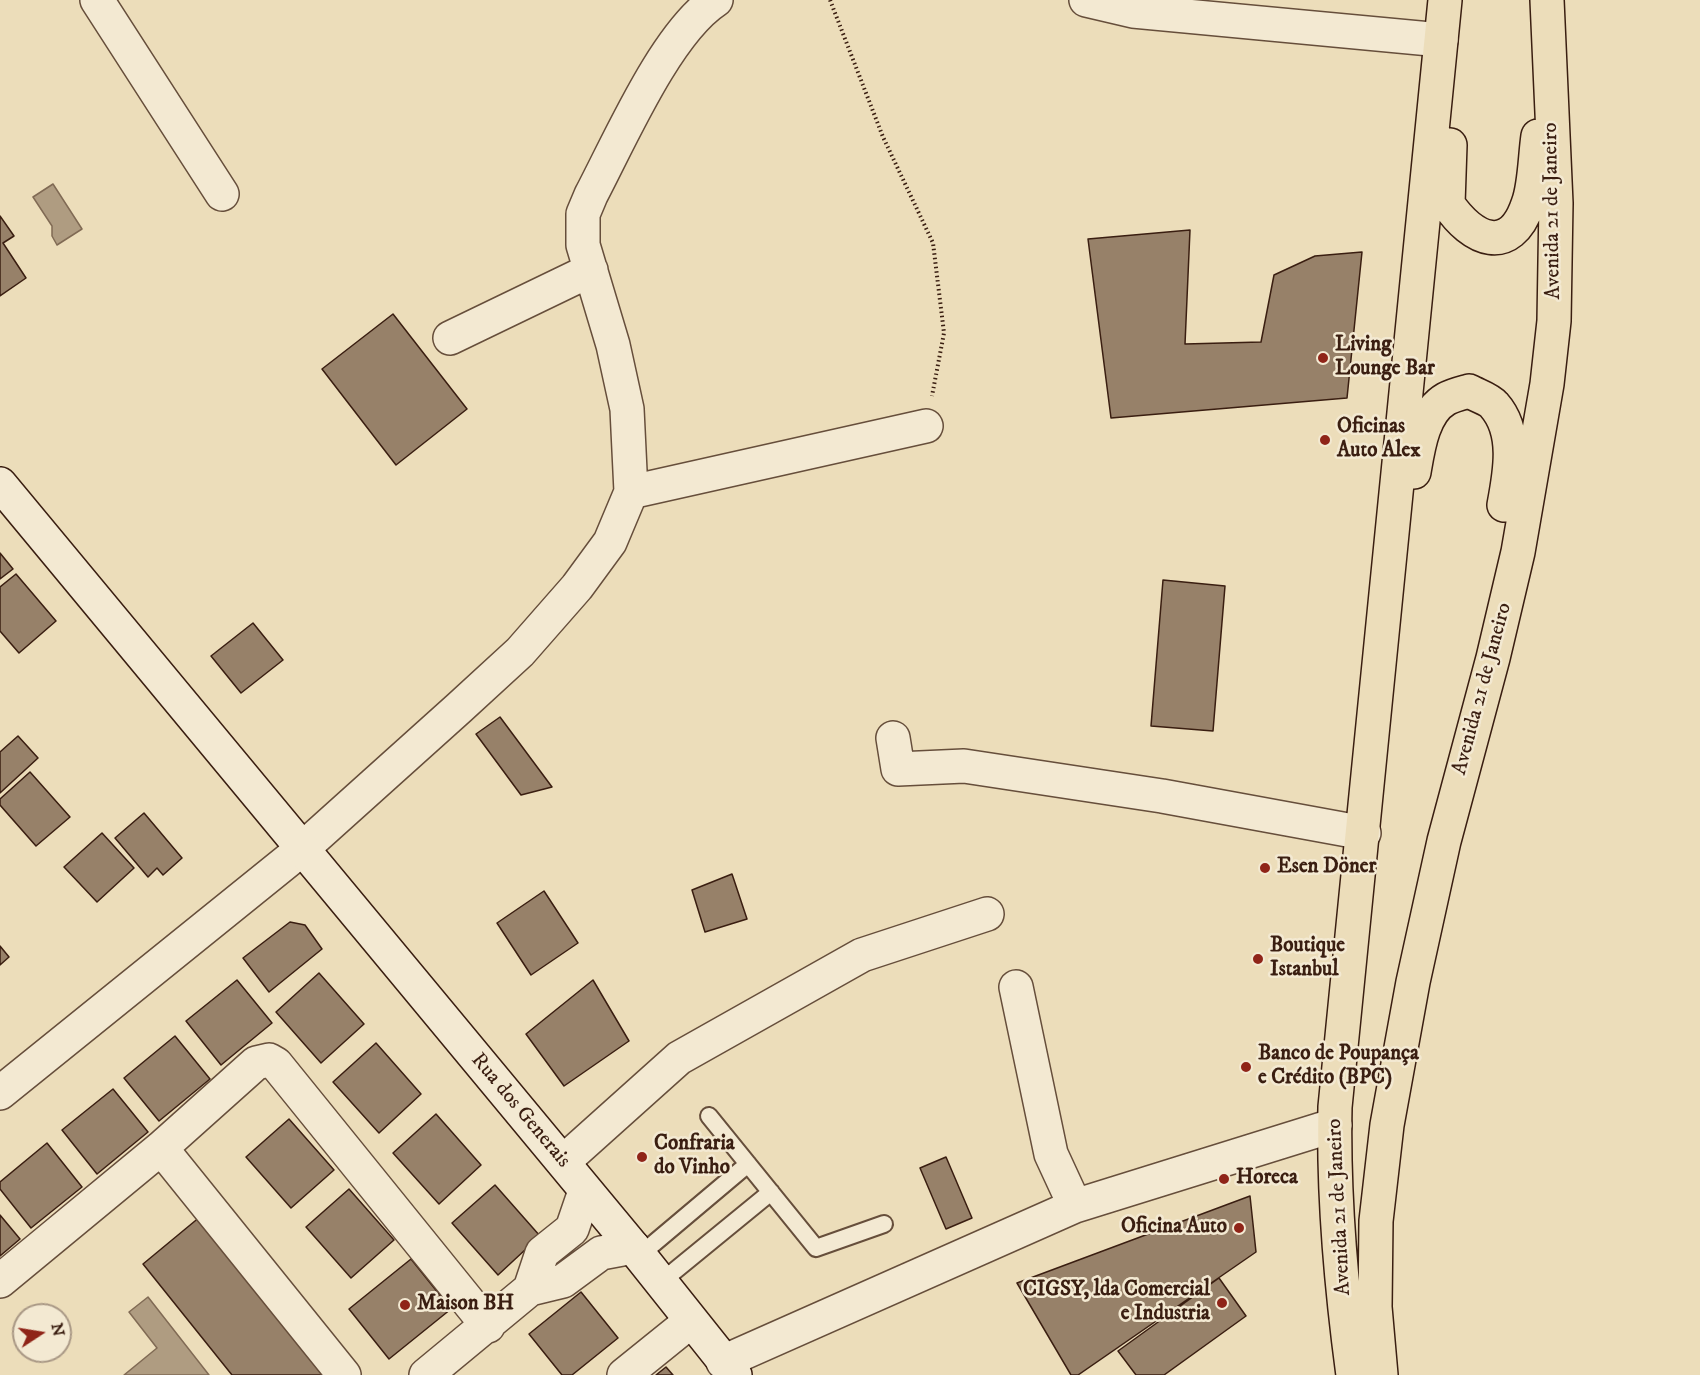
<!DOCTYPE html>
<html>
<head>
<meta charset="utf-8">
<style>
  body { margin:0 }
  #map { position:relative; width:1700px; height:1375px; overflow:hidden; background:#ecddba; font-family:"IM FELL DW Pica",serif }
  canvas { display:block }
  .north { position:absolute; left:12px; top:1303px; width:60px; height:60px; box-sizing:border-box; background:#f3e9d2; border:2px solid #a99885; border-radius:50%; rotate:78deg; font-size:16px; font-weight:700; line-height:24px; text-align:center; color:#3a1e11 }
  .north::after { content:''; display:block; margin:auto; width:21px; height:27px; background:#8f2418; clip-path:polygon(50% 0,100% 100%,50% 72%,0 100%) }
</style>
</head>
<body>
<div id="map">
<canvas width="1700" height="1375"></canvas>
<div class="north">N</div>
</div>
<script>
const ctx = document.querySelector('canvas').getContext('2d');
ctx.lineJoin = 'round';
function paint(path, color) {
  ctx.fillStyle = color;
  ctx.fill(path, 'evenodd');
}
function trace(path, color, width, dash) {
  ctx.strokeStyle = color;
  ctx.lineWidth = width;
  ctx.lineCap = dash ? 'butt' : 'round';
  ctx.setLineDash(dash || []);
  ctx.stroke(path);
}
function drawText(font, color, halo, rows, align = 'center') {
  ctx.font = font + ' "IM FELL DW Pica",serif';
  ctx.lineWidth = 5;
  ctx.setLineDash([]);
  ctx.textBaseline = 'middle';
  ctx.strokeStyle = halo;
  ctx.fillStyle = color;
  for (const [text, x, y, turn = 0] of rows) {
    ctx.save();
    ctx.translate(x, y);
    ctx.rotate((+turn || 0) * Math.PI / 180);
    ctx.textAlign = isNaN(turn) ? turn : align;
    if (halo) ctx.strokeText(text, 0, 0);
    ctx.fillText(text, 0, 0);
    ctx.restore();
  }
}
const water = new Path2D(`
  M53 184 82 229 57 245 52 236V226L33 197Z
  M148 1297 209 1375H124L157 1348 129 1312Z`);
paint(water, '#af9c81');
trace(water, '#806a54', 1.5);
const building = new Path2D(`
  M0 216 14 236 3 243 26 278 0 296Z
  M1190 230 1185 344 1261 342 1274 275 1315 256 1362 252 1347 398 1111 418 1088 239Z
  M393 314 467 409 396 465 322 369Z
  M0 553 13 569 0 579Z
  M16 574 56 621 19 653 0 631V587Z
  M1163 580 1225 586 1213 731 1151 726Z
  M253 623 283 660 241 693 211 656Z
  M500 717 552 787 521 795 476 734Z
  M18 736 38 758 0 793V752Z
  M30 772 70 817 36 846 0 805V799Z
  M144 813 182 858 163 875 157 868 148 877 115 838Z
  M102 833 134 868 97 902 64 867Z
  M732 874 747 919 705 932 692 890Z
  M544 891 578 943 531 975 497 923Z
  M290 922 305 925 322 949 269 992 243 958Z
  M0 946 9 957 0 965Z
  M319 973 364 1024 321 1063 276 1012Z
  M237 980 272 1023 221 1065 186 1021Z
  M593 980 629 1041 564 1086 526 1034Z
  M175 1036 210 1079 159 1121 124 1078Z
  M376 1043 421 1094 379 1133 333 1082Z
  M113 1089 148 1132 97 1174 62 1130Z
  M436 1114 481 1165 439 1204 393 1153Z
  M289 1119 334 1170 291 1208 246 1157Z
  M47 1143 82 1187 31 1228 0 1189V1182Z
  M946 1157 972 1218 946 1229 920 1168Z
  M495 1185 540 1236 498 1275 452 1223Z
  M349 1189 394 1240 351 1278 306 1227Z
  M1250 1196 1256 1252 1078 1375H1071L1017 1283Z
  M0 1215 20 1239 0 1256Z
  M201 1216 328 1375H232L143 1264Z
  M411 1259 451 1309 389 1359 349 1309Z
  M1219 1278 1246 1316 1164 1375H1136L1118 1351Z
  M581 1292 618 1338 572 1375H562L529 1334Z
  M666 1367 673 1375H656Z`);
paint(building, '#978169');
trace(building, '#3a1e11', 1.5);
const lane = new Path2D(`
  M709 1116 816 1248 884 1224
  M640 1255 748 1164
  M661 1282 771 1192`);
const street = new Path2D(`
  M97 0 222 194
  M1086 0 1133 11 1441 40
  M450 338 591 270
  M631 492 926 426
  M893 738 898 769 964 766 1162 796 1364 833
  M1016 987 1051 1154 1075 1206
  M0 1093 301 850 459 708 520 652 577 587 610 542 631 492 627 409 613 345 583 245V214L591 195C620 140 666 33 716 0
  M161 1148 344 1375
  M563 1162 679 1058 862 955 987 914
  M0 1281 161 1148 256 1063 269 1060 276 1064 488 1326
  M530 1289 542 1253 572 1229 585 1191
  M723 1362 1075 1206 1335 1125
  M426 1375 530 1289 563 1281 601 1253 633 1247
  M624 1375 691 1321`);
const secondary = new Path2D(`
  M0 484 633 1247 735 1375`);
const primary = new Path2D(`
  M1450 145 1448 204C1472 240 1510 257 1528 204 1535 186 1535 156 1538 136
  M1414 472C1418 448 1423 412 1446 399 1453 395 1462 393 1469 391 1476 395 1489 399 1494 405 1518 432 1510 473 1504 505
  M1353 1375C1341 1286 1333 1197 1335 1107L1445 0
  M1381 1375 1375 1307 1376 1221 1387 1125 1413 982 1444 841 1493 658 1518 552 1547 384 1554 321 1556 203 1547 0`);
trace(lane, '#664e3b', 20);
trace(street, '#664e3b', 36);
trace(secondary, '#3a1e11', 36);
trace(primary, '#3a1e11', 36);
trace(new Path2D(`
  M830 0 883 137 933 243 944 333 932 396`), '#3a1e11', 4, [1.5, 3]);
trace(lane, '#f3e9d2', 16);
trace(street, '#f3e9d2', 33);
trace(secondary, '#f3e9d2', 33);
trace(primary, '#ecddba', 33);
for (const [x, y, r, color] of [
  [1323,358,6,"#8f2418"],
  [1325,440,6,"#8f2418"],
  [1265,868,6,"#8f2418"],
  [1258,959,6,"#8f2418"],
  [1246,1067,6,"#8f2418"],
  [642,1157,6,"#8f2418"],
  [1224,1179,6,"#8f2418"],
  [1239,1228,6,"#8f2418"],
  [1222,1303,6,"#8f2418"],
  [405,1305,6,"#8f2418"]
]) {
  const dot = new Path2D();
  dot.arc(x, y, r, 0, 2 * Math.PI);
  ctx.fillStyle = color;
  ctx.fill(dot);
  trace(dot, '#f3e9d2', 2);
}
drawText('21px', '#3a1e11', '#f3e9d2', [
  ["Avenida 21 de Janeiro",1553,211,-91],
  ["Avenida 21 de Janeiro",1483,689,-75],
  ["Rua dos Generais",520,1111,50],
  ["Avenida 21 de Janeiro",1340,1207,-93]
]);
drawText('bold 21px', '#3a1e11', '#f3e9d2', [
  ["Living",1335,346],
  ["Lounge Bar",1335,370],
  ["Oficinas",1337,428],
  ["Auto Alex",1337,452],
  ["Esen Döner",1277,868],
  ["Boutique",1270,947],
  ["Istanbul",1270,971],
  ["Banco de Poupança",1258,1055],
  ["e Crédito (BPC)",1258,1079],
  ["Confraria",654,1145],
  ["do Vinho",654,1169],
  ["Horeca",1236,1179],
  ["Oficina Auto",1227,1228,"right"],
  ["CIGSY, lda Comercial",1210,1291,"right"],
  ["e Industria",1210,1315,"right"],
  ["Maison BH",417,1305]
], 'left');
</script>
</body>
</html>
